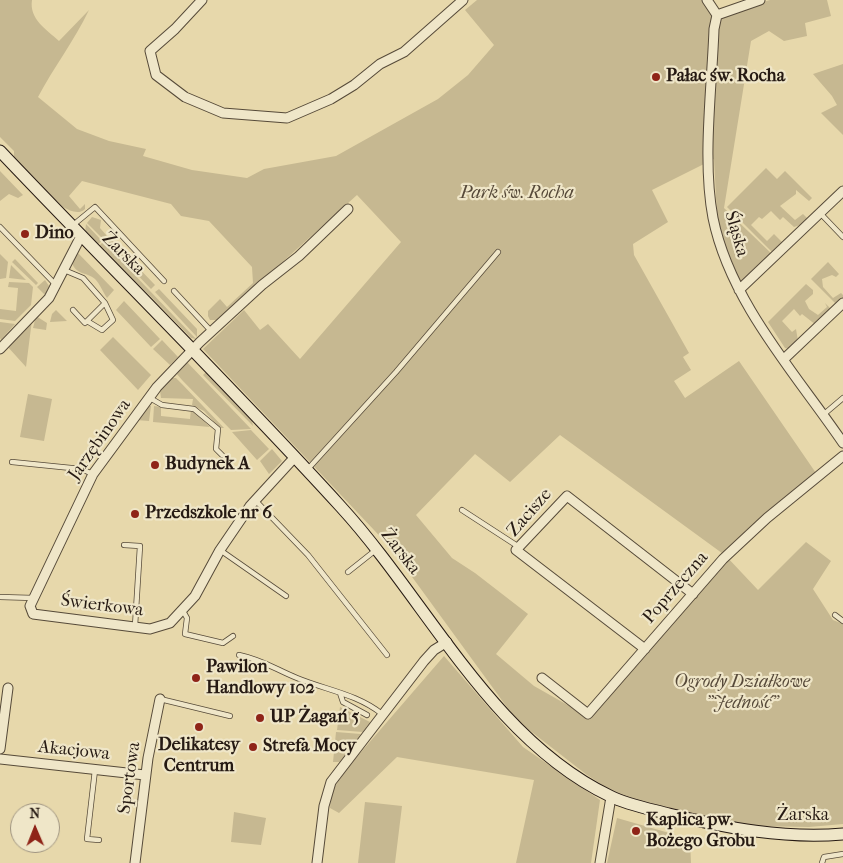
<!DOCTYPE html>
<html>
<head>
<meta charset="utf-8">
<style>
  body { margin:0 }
  #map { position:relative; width:843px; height:863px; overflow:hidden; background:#e7d8ab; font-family:"IM FELL French Canon",serif }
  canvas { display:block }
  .north { position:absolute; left:10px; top:803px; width:50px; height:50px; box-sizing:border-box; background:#efe6c8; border:1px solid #9f9480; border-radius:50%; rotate:359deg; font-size:14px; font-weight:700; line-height:20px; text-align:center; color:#261a13 }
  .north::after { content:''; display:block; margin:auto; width:18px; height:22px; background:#8f2418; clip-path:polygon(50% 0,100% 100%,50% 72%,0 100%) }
</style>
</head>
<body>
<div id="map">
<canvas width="843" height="863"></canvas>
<div class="north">N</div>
</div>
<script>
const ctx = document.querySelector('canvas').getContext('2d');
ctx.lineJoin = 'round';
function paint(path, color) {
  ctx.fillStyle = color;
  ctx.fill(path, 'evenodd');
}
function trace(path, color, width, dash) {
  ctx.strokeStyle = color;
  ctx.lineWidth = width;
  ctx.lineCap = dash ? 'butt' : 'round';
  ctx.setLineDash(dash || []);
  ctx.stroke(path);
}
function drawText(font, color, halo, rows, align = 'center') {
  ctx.font = font + ' "IM FELL French Canon",serif';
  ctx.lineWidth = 4.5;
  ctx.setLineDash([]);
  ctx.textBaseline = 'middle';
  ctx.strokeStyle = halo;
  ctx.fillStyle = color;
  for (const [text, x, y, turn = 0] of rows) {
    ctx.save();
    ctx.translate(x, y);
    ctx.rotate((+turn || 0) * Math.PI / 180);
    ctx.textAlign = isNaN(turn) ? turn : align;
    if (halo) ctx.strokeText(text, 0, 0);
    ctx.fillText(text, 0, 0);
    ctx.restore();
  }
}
paint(new Path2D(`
  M0 0H32C29 19 46 29 59 41L89 10C74 41 54 67 38 97L77 129 109 141 146 149 143 156 192 170 247 178 264 169 336 156 438 99 468 75 494 45 465 10 477 0H707L718 15 770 0H827L831 16 805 23 807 36 784 41 769 31 751 41 724 208 773 255 741 284 726 248 717 216 714 159 652 190 668 222 633 244 634 255 689 353 683 357 691 370 674 381 685 398 739 361 818 476 726 556 758 590 806 542 831 561 813 589 833 620 843 624V824L809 827 753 826 621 797 587 775 524 726 509 710 391 548 203 349 244 310 260 330 268 324 300 359 401 242 357 195 218 320H210L208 316V311L220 299 227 307 253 283 252 267 209 221 181 216 171 204 82 181 69 196 80 209 85 204V209C79 215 70 211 63 207L14 159V151L0 137ZM560 435 726 556 587 716 534 686 496 654 528 614 475 573 452 558 416 515 475 454 510 482Z
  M843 64V135L821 113 837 105 832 96 813 74Z
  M766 168 777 179 785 171 812 198 809 201 796 190V194L780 206 795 220 803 214 807 218 800 225 794 227 783 217 780 220 771 211 762 219 759 217 751 225 767 241 774 234 784 244 774 254 727 207Z
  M0 171 23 195 18 198 9 194 0 201Z
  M92 217 101 220 100 228 107 236 103 239 87 223Z
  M86 224 102 241 96 246 85 233Z
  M109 237 155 285 151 289 105 241Z
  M103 242 196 339 191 338 149 295 98 247Z
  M77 252 114 290 107 298C103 292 100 284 95 279 87 272 76 275 72 263Z
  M0 254 8 262 6 278 0 279Z
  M15 259 38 283 36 285 12 262Z
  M828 262 839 274 836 277 832 275 822 279 823 287 833 298 841 293 843 295V299L837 305 811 279Z
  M11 265 26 280 9 278Z
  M45 280 49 286 45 295 37 287Z
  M9 282 29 283 33 287 31 305 15 321 0 319V309L16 311 18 288 8 287Z
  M806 284 813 290V294L805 301 809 309 818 315 827 307 825 303 832 310 816 325 802 314 800 316 794 309 782 321 792 332 796 329 798 341 789 349 785 348 768 322Z
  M159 289 197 329V337L155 292Z
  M124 301 160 339 151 347 116 310Z
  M56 310 67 321 50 322 52 314Z
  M36 316 47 323 46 330 33 328Z
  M32 320 26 367 7 346Z
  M0 322 15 324 1 340 0 338Z
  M113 337 151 375 138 390 100 350Z
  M162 340 178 357 170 365 153 349Z
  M187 362 251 429 231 430 182 380 176 373Z
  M206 372 252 421 253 426 203 375Z
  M171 378H176L182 384 224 428H220L204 411 192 405 193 399 161 398 160 391Z
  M28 394 52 399 44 441 20 437Z
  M148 406H151L149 421 136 420Z
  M154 406 161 407V416L190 419 191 409 210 427 153 422Z
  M251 430 269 449 257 460 232 432Z
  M272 449 282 461 269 474 260 461Z
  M444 656 523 747 600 800 591 863H516L534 780 397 757 339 813 330 808 331 792 349 766Z
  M340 707 370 722 363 732 337 730Z
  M336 732 361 734 340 762H333Z
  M365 802 402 806 395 863H358Z
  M234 812 266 818 261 845 231 842Z
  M617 818 690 839 691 863H607Z`), '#c6b891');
const lane = new Path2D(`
  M820 213 843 237
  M72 226 95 207 164 281
  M0 227 56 285
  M64 270 83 278 105 303 85 323 73 310
  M174 291 211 331
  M87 321 102 330 113 320 105 303
  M150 398 162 405 194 409 218 429 216 449 222 455
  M823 415 843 398
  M12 462 81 469 93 474
  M307 470 396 372 498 252
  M255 500 308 555 387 655
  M462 510 519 547
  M124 545 140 546 135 626
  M220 550 286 596
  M348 572 377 549
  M0 597 34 598
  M183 611 187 618 185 634 223 643 233 636
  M835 615 843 621
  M239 655C263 660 275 669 297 678 326 690 357 694 382 714
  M340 693 343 702 367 715
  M160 699 230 716
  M95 770 87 839 99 840
  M822 863 824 857 843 854`);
const street = new Path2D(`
  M202 0 175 29 150 51 156 75 185 97 223 113 287 118 331 99 354 85 380 64 404 52 463 0
  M707 0 717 15
  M717 15 714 29C712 87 702 161 713 218 730 302 796 374 843 443
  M717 15 760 0
  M739 290 843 191
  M0 349 49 298 81 236
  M784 359 843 303
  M294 458 250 506 220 550 195 596 170 623 150 629 33 614 30 606 93 474 157 387 200 342 262 285 299 256 348 209
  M645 649 516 550 567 496 693 594
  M542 678 588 714 723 559 767 518 843 456
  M0 749 8 688
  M0 759 145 775
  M135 863 148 758 160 699
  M317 863 324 806 331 782 424 661 434 650 447 642
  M600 863 611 797`);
const secondary = new Path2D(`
  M0 151C113 270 231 386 341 507 427 601 491 739 610 796 628 805 650 809 669 814 727 828 784 839 843 834`);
trace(lane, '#564a39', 6);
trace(street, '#564a39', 11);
trace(secondary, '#261a13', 13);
trace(lane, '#efe6c8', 4.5);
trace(street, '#efe6c8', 9);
trace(secondary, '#efe6c8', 11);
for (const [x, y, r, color] of [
  [656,77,5,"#8f2418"],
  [25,234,5,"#8f2418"],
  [155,465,5,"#8f2418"],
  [135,514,5,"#8f2418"],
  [196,678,5,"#8f2418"],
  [260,718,5,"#8f2418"],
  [199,727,5,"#8f2418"],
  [253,747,5,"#8f2418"],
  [636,831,5,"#8f2418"]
]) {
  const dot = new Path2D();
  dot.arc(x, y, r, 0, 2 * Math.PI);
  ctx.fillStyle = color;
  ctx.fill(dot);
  trace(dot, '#efe6c8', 2);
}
drawText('bold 18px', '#261a13', '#efe6c8', [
  ["Pałac św. Rocha",666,77],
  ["Dino",35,234],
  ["Budynek A",165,465],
  ["Przedszkole nr 6",145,514],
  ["Pawilon",206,668],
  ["Handlowy 102",206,689],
  ["UP Żagań 5",270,718],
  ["Delikatesy",199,746,"center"],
  ["Centrum",199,767,"center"],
  ["Strefa Mocy",263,747],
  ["Kaplica pw.",646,821],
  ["Bożego Grobu",646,842]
], 'left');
drawText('italic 18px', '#564939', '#efe6c8', [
  ["Park św. Rocha",517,194],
  ["Ogrody Działkowe",742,683],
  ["\"Jedność\"",742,704]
]);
drawText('18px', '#261a13', '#efe6c8', [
  ["Śląska",736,234,74],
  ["Żarska",123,254,45],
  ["Jarzębinowa",100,440,-55],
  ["Zacisze",530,513,-49],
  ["Żarska",400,552,52],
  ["Poprzeczna",676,588,-49],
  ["Świerkowa",102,606,7],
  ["Akacjowa",74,751,6],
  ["Sportowa",130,778,-82],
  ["Żarska",803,816]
]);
</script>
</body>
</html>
